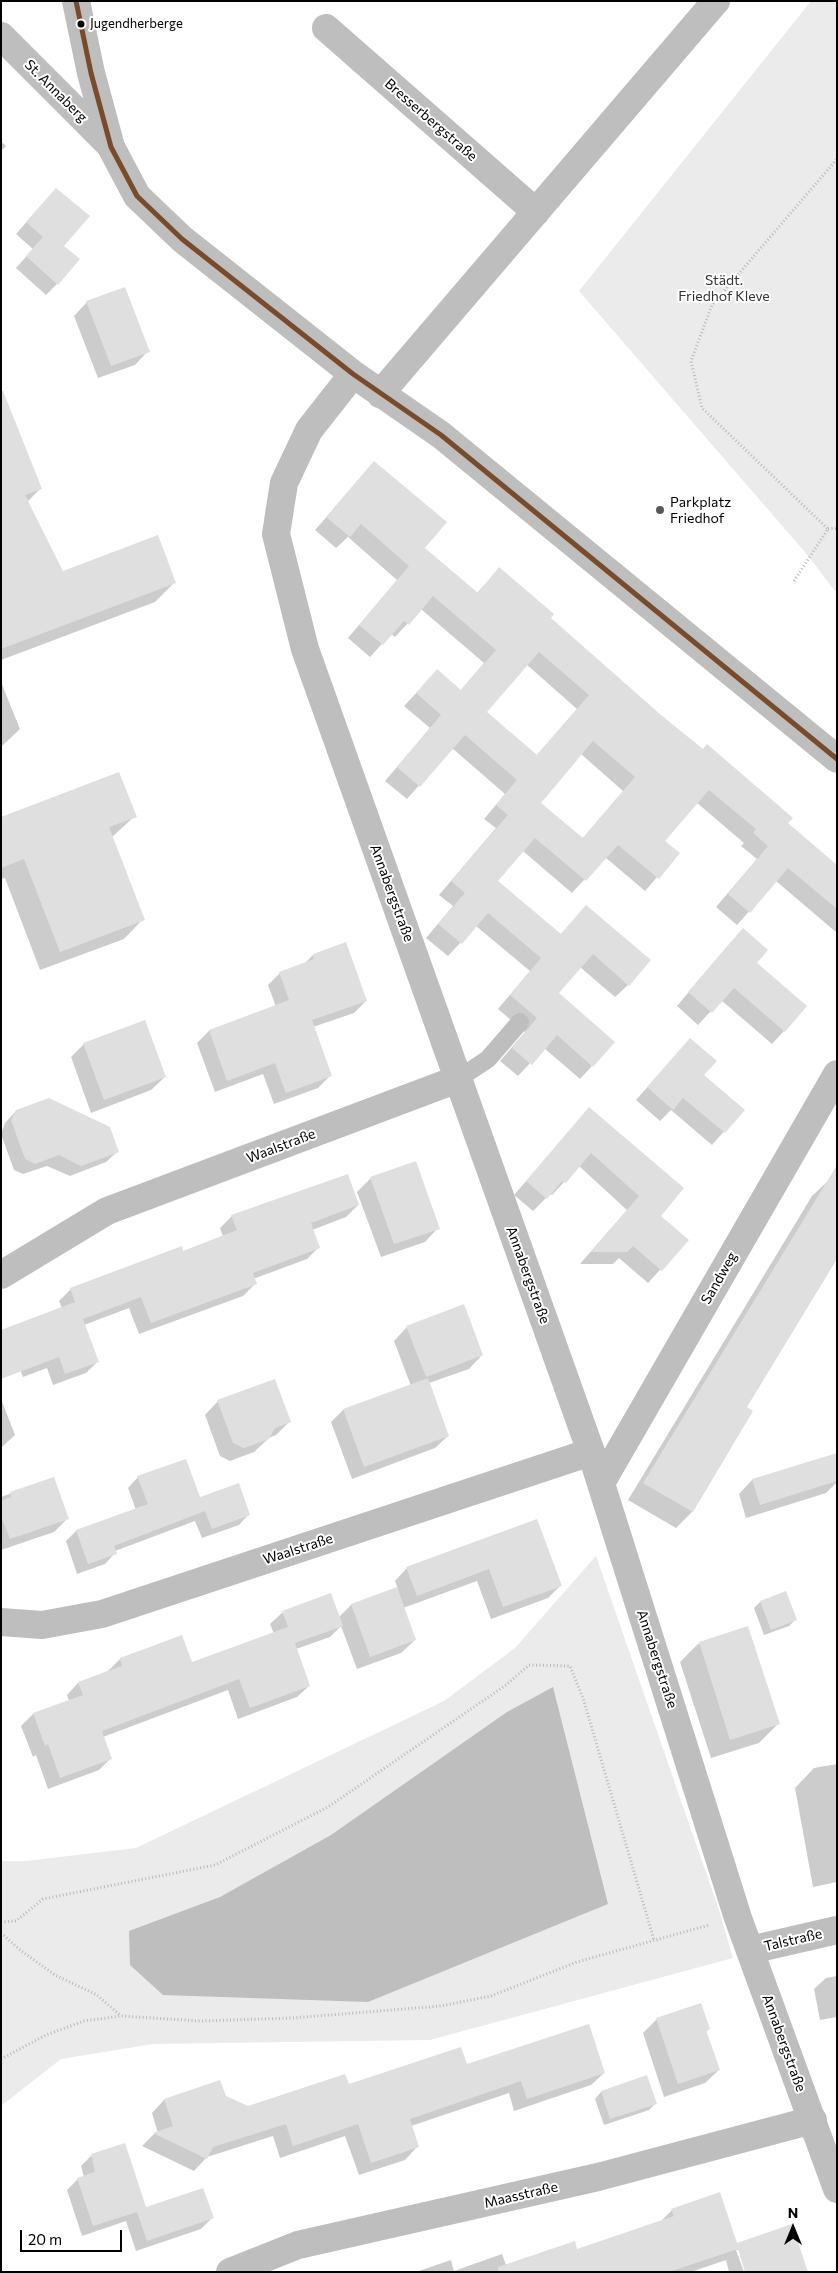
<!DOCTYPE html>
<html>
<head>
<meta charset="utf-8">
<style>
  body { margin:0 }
  #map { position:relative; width:838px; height:2273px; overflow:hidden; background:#fff; font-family:Commissioner,sans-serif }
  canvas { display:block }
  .frame { position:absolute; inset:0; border:2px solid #000; pointer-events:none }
  .north { position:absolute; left:768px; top:2203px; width:50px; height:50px; -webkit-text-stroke:4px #fff; paint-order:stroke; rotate:0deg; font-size:14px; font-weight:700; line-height:20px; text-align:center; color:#000 }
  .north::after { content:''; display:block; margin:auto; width:18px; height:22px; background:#000; clip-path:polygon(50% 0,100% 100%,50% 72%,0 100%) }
  .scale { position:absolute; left:20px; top:2230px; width:102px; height:22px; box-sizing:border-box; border:2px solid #000; border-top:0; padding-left:6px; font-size:15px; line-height:18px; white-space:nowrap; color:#000; -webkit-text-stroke:4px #fff; paint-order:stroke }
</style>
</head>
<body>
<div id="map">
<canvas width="838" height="2273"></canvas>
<div class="frame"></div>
<div class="north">N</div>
<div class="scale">20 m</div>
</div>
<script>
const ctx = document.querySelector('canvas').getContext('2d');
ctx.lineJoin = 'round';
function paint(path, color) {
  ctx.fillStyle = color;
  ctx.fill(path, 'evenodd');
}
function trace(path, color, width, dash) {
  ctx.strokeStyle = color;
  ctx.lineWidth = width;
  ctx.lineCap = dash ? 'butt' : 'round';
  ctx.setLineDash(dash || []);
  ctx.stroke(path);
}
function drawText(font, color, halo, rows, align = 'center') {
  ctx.font = font + ' Commissioner,sans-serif';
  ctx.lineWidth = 4;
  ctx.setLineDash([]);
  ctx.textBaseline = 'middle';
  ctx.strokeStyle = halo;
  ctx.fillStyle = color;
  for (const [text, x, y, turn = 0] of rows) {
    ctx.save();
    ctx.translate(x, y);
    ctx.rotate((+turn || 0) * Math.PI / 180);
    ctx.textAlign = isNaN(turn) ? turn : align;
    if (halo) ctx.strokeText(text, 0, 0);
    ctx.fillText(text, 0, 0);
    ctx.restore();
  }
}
paint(new Path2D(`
  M811 1H837V594L810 558 579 291Z
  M596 1556 719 1910 733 1958 430 2040 153 2044 61 2059 1 2106V1861H26L136 1848 444 1701 515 1648Z`), '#ebebeb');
paint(new Path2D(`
  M553 1687 608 1904 368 2002 163 1995 130 1965 129 1931 220 1897 331 1835 507 1712Z`), '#bebebe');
paint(new Path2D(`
  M1 141 6 146 1 151Z
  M45 201 63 246 57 284 46 295 16 268 33 249 16 234Z
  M87 302 148 351 135 365 98 378 74 316Z
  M1 396 40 489 27 502 63 573 174 583 155 602 1 660Z
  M374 463 423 548 477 593 499 569 549 619 837 867V933L776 881 737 925 716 907 757 859 741 846 744 843 696 802 664 841 678 853 645 891 605 857 572 893 523 851 497 881 560 935 586 906 628 985 615 997 580 967 557 993 592 1066 580 1079 544 1048 518 1076 500 1061 525 1032 498 1009 530 971 476 926 448 956 426 938 453 906 439 895 496 828 484 819 505 794 452 748 407 799 385 781 430 728 404 706 437 671 460 691 484 663 421 609 395 637 391 634 370 657 348 638 397 580 348 537 336 548 315 530ZM526 664 577 709 536 756 485 712ZM581 754 623 791 582 839 539 803Z
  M1 682 20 729 1 747Z
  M135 816 112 837 143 919 124 939 40 970 5 878 1 879V818Z
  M731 942 755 963 784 1031 772 1044 721 1000 698 1025 677 1006Z
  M313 955 366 1001 354 1013 313 1027 330 1076 318 1088 274 1104 263 1074 215 1092 197 1043 209 1031 276 1007 268 985 280 973 305 963Z
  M690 1039 703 1076 743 1110 712 1145 671 1110 660 1121 636 1100Z
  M84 1044 165 1077 151 1090 91 1113 71 1057Z
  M589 1109 659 1216 687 1240 648 1283 619 1258 613 1264H580L627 1210 579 1166 552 1195 550 1194 533 1211 514 1195Z
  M16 1111 118 1151 106 1162 70 1176 47 1166 23 1174 14 1170 1 1134 5 1123Z
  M371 1178 438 1228 425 1242 381 1257 357 1192Z
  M829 1180 745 1408 752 1411 692 1512 676 1528 628 1500 812 1196Z
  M358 1205 346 1217 312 1230 319 1247 307 1259 253 1279 255 1284 243 1296 139 1334 129 1308 84 1325 98 1361 86 1373 53 1385 47 1368 23 1377 7 1336 62 1308 59 1301 71 1289 182 1252 223 1236 220 1228 232 1216Z
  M407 1327 482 1355 469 1369 429 1383 448 1436 435 1448 352 1479 331 1422 343 1410 411 1386 394 1341Z
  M1 1399 15 1435 1 1448Z
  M218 1401 289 1422 276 1435 269 1438 254 1452 230 1461 220 1456 205 1415Z
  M832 1456 837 1470V1482L826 1493 746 1518 739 1494 752 1480Z
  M138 1477 200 1499 249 1514 239 1525 202 1538 195 1521 115 1551V1553L105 1564 77 1574 66 1541 76 1531 136 1510 128 1488Z
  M53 1478 67 1519 54 1532 1 1550V1497Z
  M536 1520 560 1586 548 1598 491 1619 477 1581 403 1608 415 1640 401 1653 357 1669 341 1626 330 1637 296 1649 309 1686 297 1697 238 1719 228 1690 103 1737 111 1758 99 1770 48 1789 36 1755 33 1757 21 1726 33 1714 69 1701 67 1695 78 1683 108 1671 120 1659 192 1664 274 1634 270 1624 282 1613 330 1595 339 1617 351 1605 398 1589 395 1581 407 1568Z
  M760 1602 795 1620 789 1626 764 1635 754 1608Z
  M699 1643 778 1724 759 1743 711 1758 680 1662Z
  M837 1764V1882L813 1887 795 1788 814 1768Z
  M837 1976V2017L820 2020 814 1989 826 1978Z
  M657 2019 709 2029 705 2032 719 2070 705 2083 664 2097 643 2033Z
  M466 2066 604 2073 591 2085 514 2111 509 2093 411 2126 417 2147 405 2160 359 2175 345 2136 280 2158 273 2136 207 2157 194 2171 142 2146 154 2134 158 2133 152 2113 164 2100 225 2097 248 2107 348 2086Z
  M646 2077 655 2104 649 2110 604 2125 595 2099 601 2092Z
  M92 2155 145 2209 212 2218 201 2229 136 2251 126 2221 82 2236 67 2190 78 2179 84 2177 81 2166Z
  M672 2210 739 2250H736L744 2272H729L726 2260 691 2272H416L451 2260 454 2271 502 2254 506 2265 577 2250 660 2222Z`), '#0003');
paint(new Path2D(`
  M56 188 90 216 64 246 80 259 58 285 26 256 43 237 26 222Z
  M125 287 150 352 111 366 86 301Z
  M1 391H3L42 489 25 495 63 571 158 535 176 583 1 649Z
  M374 461 447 522 425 548 478 593 499 567 554 614 551 618 661 715 703 749 707 744 793 818 788 823 837 865V909L788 868 750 913 728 894 768 846 753 833 756 829 709 790 665 841 680 853 659 879 618 845 586 881 535 838 498 881 561 934 586 905 651 960 629 986 593 954 559 993 615 1042 593 1067 557 1035 532 1065 512 1048 537 1018 510 995 541 958 488 913 462 944 438 924 465 893 451 881 508 815 496 805 517 780 465 735 420 787 397 767 441 715 416 693 437 669 461 690 496 650 433 596 409 625 404 621 383 645 359 625 409 566 361 524 350 537 326 517ZM539 652 589 695 537 755 487 712ZM593 741 635 777 583 838 541 803Z
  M119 772 137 817 109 827 145 920 60 952 24 859 1 868V817Z
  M743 928 768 950 757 963 807 1006 785 1032 734 988 712 1013 688 992Z
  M346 942 367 1001 312 1020 332 1076 286 1093 275 1063 227 1081 209 1030 289 1000 279 972 314 959 313 954Z
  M145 1020 166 1077 104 1100 83 1043Z
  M690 1038 717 1061 704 1075 745 1110 725 1133 683 1098 673 1110 647 1087Z
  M49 1098 110 1127 119 1152 81 1166 59 1155 35 1164 25 1159 11 1120 16 1110Z
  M589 1107 684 1188 661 1216 689 1240 662 1271 633 1246 627 1252H591L639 1196 591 1153 566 1183 562 1181 547 1199 526 1181Z
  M416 1161 440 1229 394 1244 370 1177Z
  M837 1165V1259L747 1407 753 1411 693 1512 643 1483Z
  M348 1174 359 1205 311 1223 320 1248 253 1273 257 1284 151 1323 141 1297 83 1319 99 1362 65 1374 59 1357 1 1379V1330L75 1302 70 1288 182 1246 183 1251 237 1230 231 1215Z
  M464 1304 483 1355 426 1377 406 1326Z
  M428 1378 449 1436 364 1467 343 1409Z
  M275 1379 291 1422 275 1428 269 1439 244 1448 233 1443 217 1400Z
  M837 1453V1481L760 1505 752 1479Z
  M186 1459 200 1497 239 1483 250 1515 212 1529 205 1511 114 1546 117 1554 88 1564 76 1530 148 1504 137 1476Z
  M54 1477 69 1519 10 1539 1 1516V1501L11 1497 10 1492Z
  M537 1519 562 1586 503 1607 489 1569 417 1596 406 1567Z
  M397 1587 416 1640 370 1657 351 1604Z
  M786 1591 797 1620 771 1630 760 1601Z
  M331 1593 343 1626 295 1643 310 1686 250 1708 239 1679 102 1731 112 1759 60 1778 48 1744 45 1746 33 1713 83 1695 78 1682 122 1666 120 1658 182 1635 192 1662 288 1627 282 1611Z
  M748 1626 780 1724 730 1740 699 1642Z
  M701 2003 710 2029 706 2030 720 2070 678 2084 656 2018Z
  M589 2024 605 2073 527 2099 521 2081 410 2119 419 2147 371 2163 358 2124 293 2146 286 2124 213 2147 207 2159 153 2133 173 2126 164 2099 220 2080 226 2096 248 2106 345 2074 349 2084 461 2047 467 2064Z
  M647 2075 657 2104 610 2119 601 2091Z
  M125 2143 146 2207 203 2188 214 2218 147 2241 137 2212 93 2226 77 2178 95 2172 91 2154Z
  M720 2192 737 2243 792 2224 808 2272H745L738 2249 669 2272H498V2267L575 2241 577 2249 674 2216 671 2209Z`), '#dfdfdf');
trace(new Path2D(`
  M828 529 837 528
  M794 581 828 529 702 408 691 361 712 305 837 159
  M1 1922 16 1921 43 1899 215 1865 328 1807 506 1685 529 1665 570 1666 583 1698 654 1940
  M1 1933 20 1950 55 1975 97 1995 121 2016
  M1 2059 46 2035 84 2021 121 2016 201 2021 292 2018 441 2006 491 1996 577 1962 709 1925`), '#b9b9b9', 3, [1, 2.5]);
trace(new Path2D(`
  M458 1079 488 1059 520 1022`), '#bebebe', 18);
trace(new Path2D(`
  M76 1 91 73 111 147 137 196 182 239 353 374 441 435 837 759
  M326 28 536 212
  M1 36 110 145
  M353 374 309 430 284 483 276 534 305 649 591 1452 738 1918 837 2189
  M380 394 716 1
  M1 1275 107 1211 458 1079
  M601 1483 837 1074
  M1 1622 42 1625 102 1614 591 1452
  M750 1950 837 1930
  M230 2272 298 2245 598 2177 813 2120`), '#bebebe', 28);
trace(new Path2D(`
  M76 1 91 73 111 147 137 196 182 239 353 374 441 435 837 759`), '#7a4b2a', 5);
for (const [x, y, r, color] of [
  [81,24,4.5,"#000"],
  [660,510,5,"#595959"]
]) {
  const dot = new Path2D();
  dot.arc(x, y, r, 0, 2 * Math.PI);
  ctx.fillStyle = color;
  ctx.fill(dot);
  trace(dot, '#fff', 2);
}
drawText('13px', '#000', '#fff', [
  ["Jugendherberge",90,24]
], 'left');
drawText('14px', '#000', '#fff', [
  ["St. Annaberg",56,91,45],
  ["Bresserbergstraße",431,120,41],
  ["Annabergstraße",392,893,70],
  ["Waalstraße",281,1146,-21],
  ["Annabergstraße",528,1275,70],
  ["Sandweg",719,1278,-60],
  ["Waalstraße",298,1549,-18],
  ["Annabergstraße",657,1659,72],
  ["Talstraße",793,1940,-13],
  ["Annabergstraße",784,2043,70],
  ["Maasstraße",521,2195,-13]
]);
drawText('14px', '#323232', '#fff', [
  ["Städt.",724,280],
  ["Friedhof Kleve",724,296]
]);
drawText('14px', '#000', '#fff', [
  ["Parkplatz",670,502],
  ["Friedhof",670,518]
], 'left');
</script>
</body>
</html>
